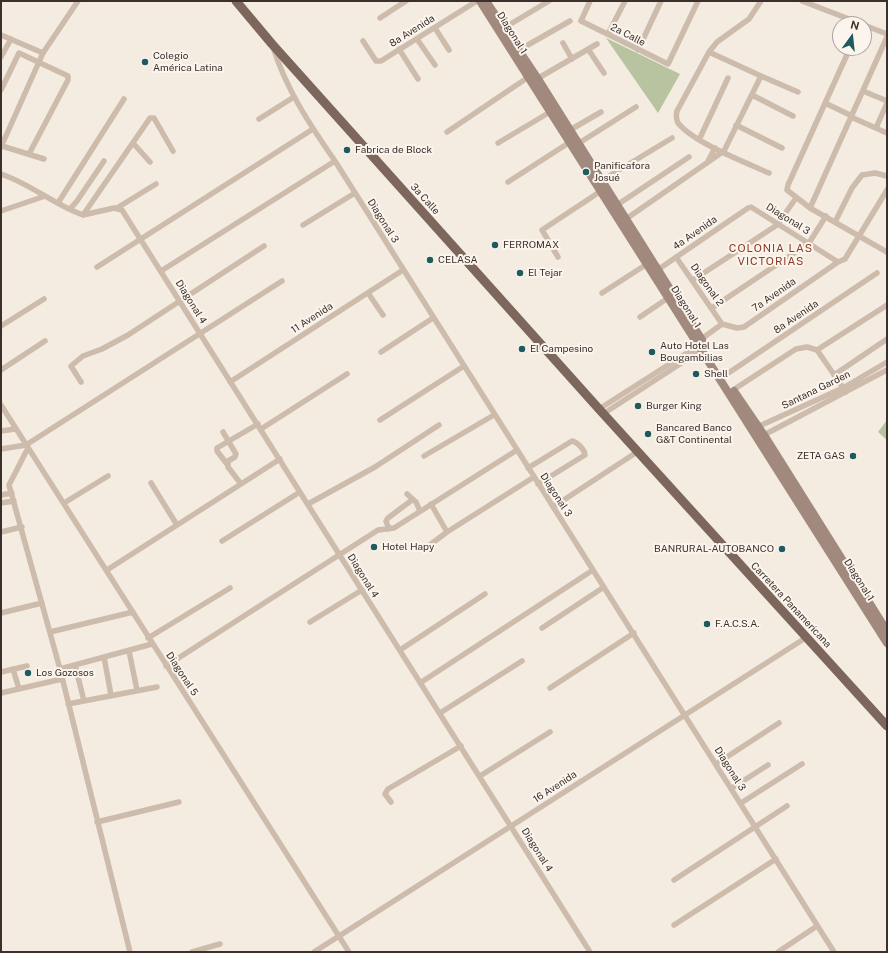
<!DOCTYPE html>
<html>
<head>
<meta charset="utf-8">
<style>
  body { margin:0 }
  #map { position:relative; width:888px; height:953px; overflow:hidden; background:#f4ebe1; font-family:"Public Sans",sans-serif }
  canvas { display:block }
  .frame { position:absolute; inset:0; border:2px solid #3b302b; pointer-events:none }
  .north { position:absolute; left:832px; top:16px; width:40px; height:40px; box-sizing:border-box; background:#fbf5ee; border:1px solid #aea6a0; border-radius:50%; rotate:15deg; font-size:11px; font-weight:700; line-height:16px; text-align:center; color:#3b302b }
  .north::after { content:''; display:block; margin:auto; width:14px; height:18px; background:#1f5a5e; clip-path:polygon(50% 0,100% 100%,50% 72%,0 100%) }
</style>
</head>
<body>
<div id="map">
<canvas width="888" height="953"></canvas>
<div class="frame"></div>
<div class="north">N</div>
</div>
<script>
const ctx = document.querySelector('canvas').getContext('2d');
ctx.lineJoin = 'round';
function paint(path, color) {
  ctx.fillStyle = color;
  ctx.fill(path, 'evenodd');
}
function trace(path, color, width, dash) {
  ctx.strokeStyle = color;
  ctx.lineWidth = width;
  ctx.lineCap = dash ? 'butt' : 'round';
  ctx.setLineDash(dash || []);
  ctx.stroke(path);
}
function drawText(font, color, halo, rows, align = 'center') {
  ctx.font = font + ' "Public Sans",sans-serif';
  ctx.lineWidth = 4;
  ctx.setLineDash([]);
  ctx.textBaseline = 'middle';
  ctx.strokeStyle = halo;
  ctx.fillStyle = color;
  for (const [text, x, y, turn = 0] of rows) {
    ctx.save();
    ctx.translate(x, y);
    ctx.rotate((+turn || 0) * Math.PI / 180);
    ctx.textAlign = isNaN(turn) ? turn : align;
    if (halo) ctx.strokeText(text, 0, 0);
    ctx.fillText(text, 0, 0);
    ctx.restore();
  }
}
paint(new Path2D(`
  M606 38 680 74 658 113Z
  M887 420V440L878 432Z`), '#b8c4a0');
trace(new Path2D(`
  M590 1 581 21 668 64 698 1
  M761 1 749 19 717 42 709 52 677 111C676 115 676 119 678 123 694 143 745 162 769 173
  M802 1 862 24
  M380 18 406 1
  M864 25 887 34
  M435 28 449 50
  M504 28 549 1
  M608 34 625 1
  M1 35 43 53
  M417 39 435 65
  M363 41 376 61H381L477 1
  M563 43 572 59
  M273 47C286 89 310 125 335 161L834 952
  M850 48 788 185 787 190 810 208 887 252
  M399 49 418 79
  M588 49 604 73
  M519 50 570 21
  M638 50 661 1
  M1 57 11 39
  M761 76 798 92
  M535 80 597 44
  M1 90 19 53 68 76V80L29 154
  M863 91 887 101
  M752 95 793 116
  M825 103 852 116
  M851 117 887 133
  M259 119 294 97
  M736 125 782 148
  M876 128 887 103
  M570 130 601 112
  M447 132 530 76
  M699 140 728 78
  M133 143 150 162
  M498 143 550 112
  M576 145 636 107
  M2 146 44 159
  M1 147 43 53 78 1
  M707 163 715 148
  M1 174C31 184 54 205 83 215
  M601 181 672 138
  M508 182 570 142
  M58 203 124 99
  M617 205 689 157
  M117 208 156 184
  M810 208 887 37
  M70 209 77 201 104 161
  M1 211 45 196
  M83 215 114 208 122 210 590 952
  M83 215 150 118H154L173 151
  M623 221 724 151 761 76 709 52
  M835 222 852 188 862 175 875 173 887 176
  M303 225 355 193
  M558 257 542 230 601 191
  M676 257 722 324
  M97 267 313 129
  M161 271 335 161
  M656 271 748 208 751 207 838 262
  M693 280 777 225 796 198
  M368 293 383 315
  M602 293 647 264
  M712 308 809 243 826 216
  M640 317 668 298
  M722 324 737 328 744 327 838 262 845 259 887 190
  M1 326 44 299
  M700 340 722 324
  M817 350 887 305
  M381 352 433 318
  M1 370 45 341
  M834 375 887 339
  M724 376 877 273
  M81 382 71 366 83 356 102 349 128 335 264 246
  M230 382 403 270
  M733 390 796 349 807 347 817 350 846 392
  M1 405 349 952
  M599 409 701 344
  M603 414 706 347
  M380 420 464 366
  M755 428 843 388 887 362
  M261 429 347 374
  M1 431 15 429
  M223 432 236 454 235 457 228 461V467L241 484
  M762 436 887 370
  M28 448 9 485 60 669 130 952
  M1 449 26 445 282 281
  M424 456 494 415
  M227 464 217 451V448L258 424
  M528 468 572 441C577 442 585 450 585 455L538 484
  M151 483 177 525
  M407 494 416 502 420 511
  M1 495 12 493
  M1 503 14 501
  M64 503 108 476
  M308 504 375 467 439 425
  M553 507 637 452
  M389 529 386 521 388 518 412 500
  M1 532 22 527
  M447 532 534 477
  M222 541 300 492
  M431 544 447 532 431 504
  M107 570 280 459
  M1 613 42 603
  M310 622 362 590
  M542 628 604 587
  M50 632 133 612
  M148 638 230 588
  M400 650 485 594
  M129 651 137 690
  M104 657 111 695
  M75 665 84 701
  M166 666 378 530 394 528 517 450
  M13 669 19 689
  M60 669 152 644
  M1 672 27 666
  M420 683 593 570
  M550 688 634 633
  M1 693 62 679
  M68 704 157 687
  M440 713 522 661
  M716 764 779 723
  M480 776 550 732
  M732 788 768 765
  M391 802 385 794 388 789 461 746
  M741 803 802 764
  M97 822 179 802
  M674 880 787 806
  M674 925 776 859
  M192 952 220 944
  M314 952 807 637
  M778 952 817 926`), '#cdbbac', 5.5);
trace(new Path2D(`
  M480 1 887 643
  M488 4 538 79 702 340
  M734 391 764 435 887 631`), '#a18a7d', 8);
trace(new Path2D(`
  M236 1 272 44 599 409 887 726`), '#7d675c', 9);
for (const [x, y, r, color] of [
  [145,62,4,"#1f5a5e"],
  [347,150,4,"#1f5a5e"],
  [586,172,4,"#1f5a5e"],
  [495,245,4,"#1f5a5e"],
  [430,260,4,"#1f5a5e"],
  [520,273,4,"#1f5a5e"],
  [522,349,4,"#1f5a5e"],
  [652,352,4,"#1f5a5e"],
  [696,374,4,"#1f5a5e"],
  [638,406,4,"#1f5a5e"],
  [648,434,4,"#1f5a5e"],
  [853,456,4,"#1f5a5e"],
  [374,547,4,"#1f5a5e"],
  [782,549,4,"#1f5a5e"],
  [707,624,4,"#1f5a5e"],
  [28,673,4,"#1f5a5e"]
]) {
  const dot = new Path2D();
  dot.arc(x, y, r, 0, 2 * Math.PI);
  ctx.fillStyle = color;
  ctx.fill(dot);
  trace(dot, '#fbf5ee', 1.5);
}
drawText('10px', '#3b302b', '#fbf5ee', [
  ["8a Avenida",412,31,-32],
  ["Diagonal 1",512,33,58],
  ["2a Calle",628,35,27],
  ["3a Calle",425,199,48],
  ["Diagonal 3",788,219,32],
  ["Diagonal 3",383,221,58],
  ["4a Avenida",695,233,-35],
  ["Diagonal 2",707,285,55],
  ["7a Avenida",774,295,-35],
  ["Diagonal 4",191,302,58],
  ["Diagonal 1",686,307,58],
  ["8a Avenida",796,317,-34],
  ["11 Avenida",312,318,-33],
  ["Santana Garden",816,390,-26],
  ["Diagonal 3",556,495,57],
  ["Diagonal 4",363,576,58],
  ["Diagonal 1",859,580,58],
  ["Carretera Panamericana",791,605,47],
  ["Diagonal 5",182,674,57],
  ["Diagonal 3",730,769,58],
  ["16 Avenida",555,787,-33],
  ["Diagonal 4",537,850,58]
]);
drawText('10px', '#3b302b', '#fbf5ee', [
  ["Colegio",153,56],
  ["América Latina",153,68],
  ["Fabrica de Block",355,150],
  ["Panificafora",594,166],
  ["Josué",594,178],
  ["FERROMAX",503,245],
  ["CELASA",438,260],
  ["El Tejar",528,273],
  ["Auto Hotel Las",660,346],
  ["Bougambilias",660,358],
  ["El Campesino",530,349],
  ["Shell",704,374],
  ["Burger King",646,406],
  ["Bancared Banco",656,428],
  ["G&T Continental",656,440],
  ["ZETA GAS",845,456,"right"],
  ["Hotel Hapy",382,547],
  ["BANRURAL-AUTOBANCO",774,549,"right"],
  ["F.A.C.S.A.",715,624],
  ["Los Gozosos",36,673]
], 'left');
ctx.letterSpacing = '1px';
drawText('11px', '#8c3b22', '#fbf5ee', [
  ["COLONIA LAS",771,249],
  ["VICTORIAS",771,262]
]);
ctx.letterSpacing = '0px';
</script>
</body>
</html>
